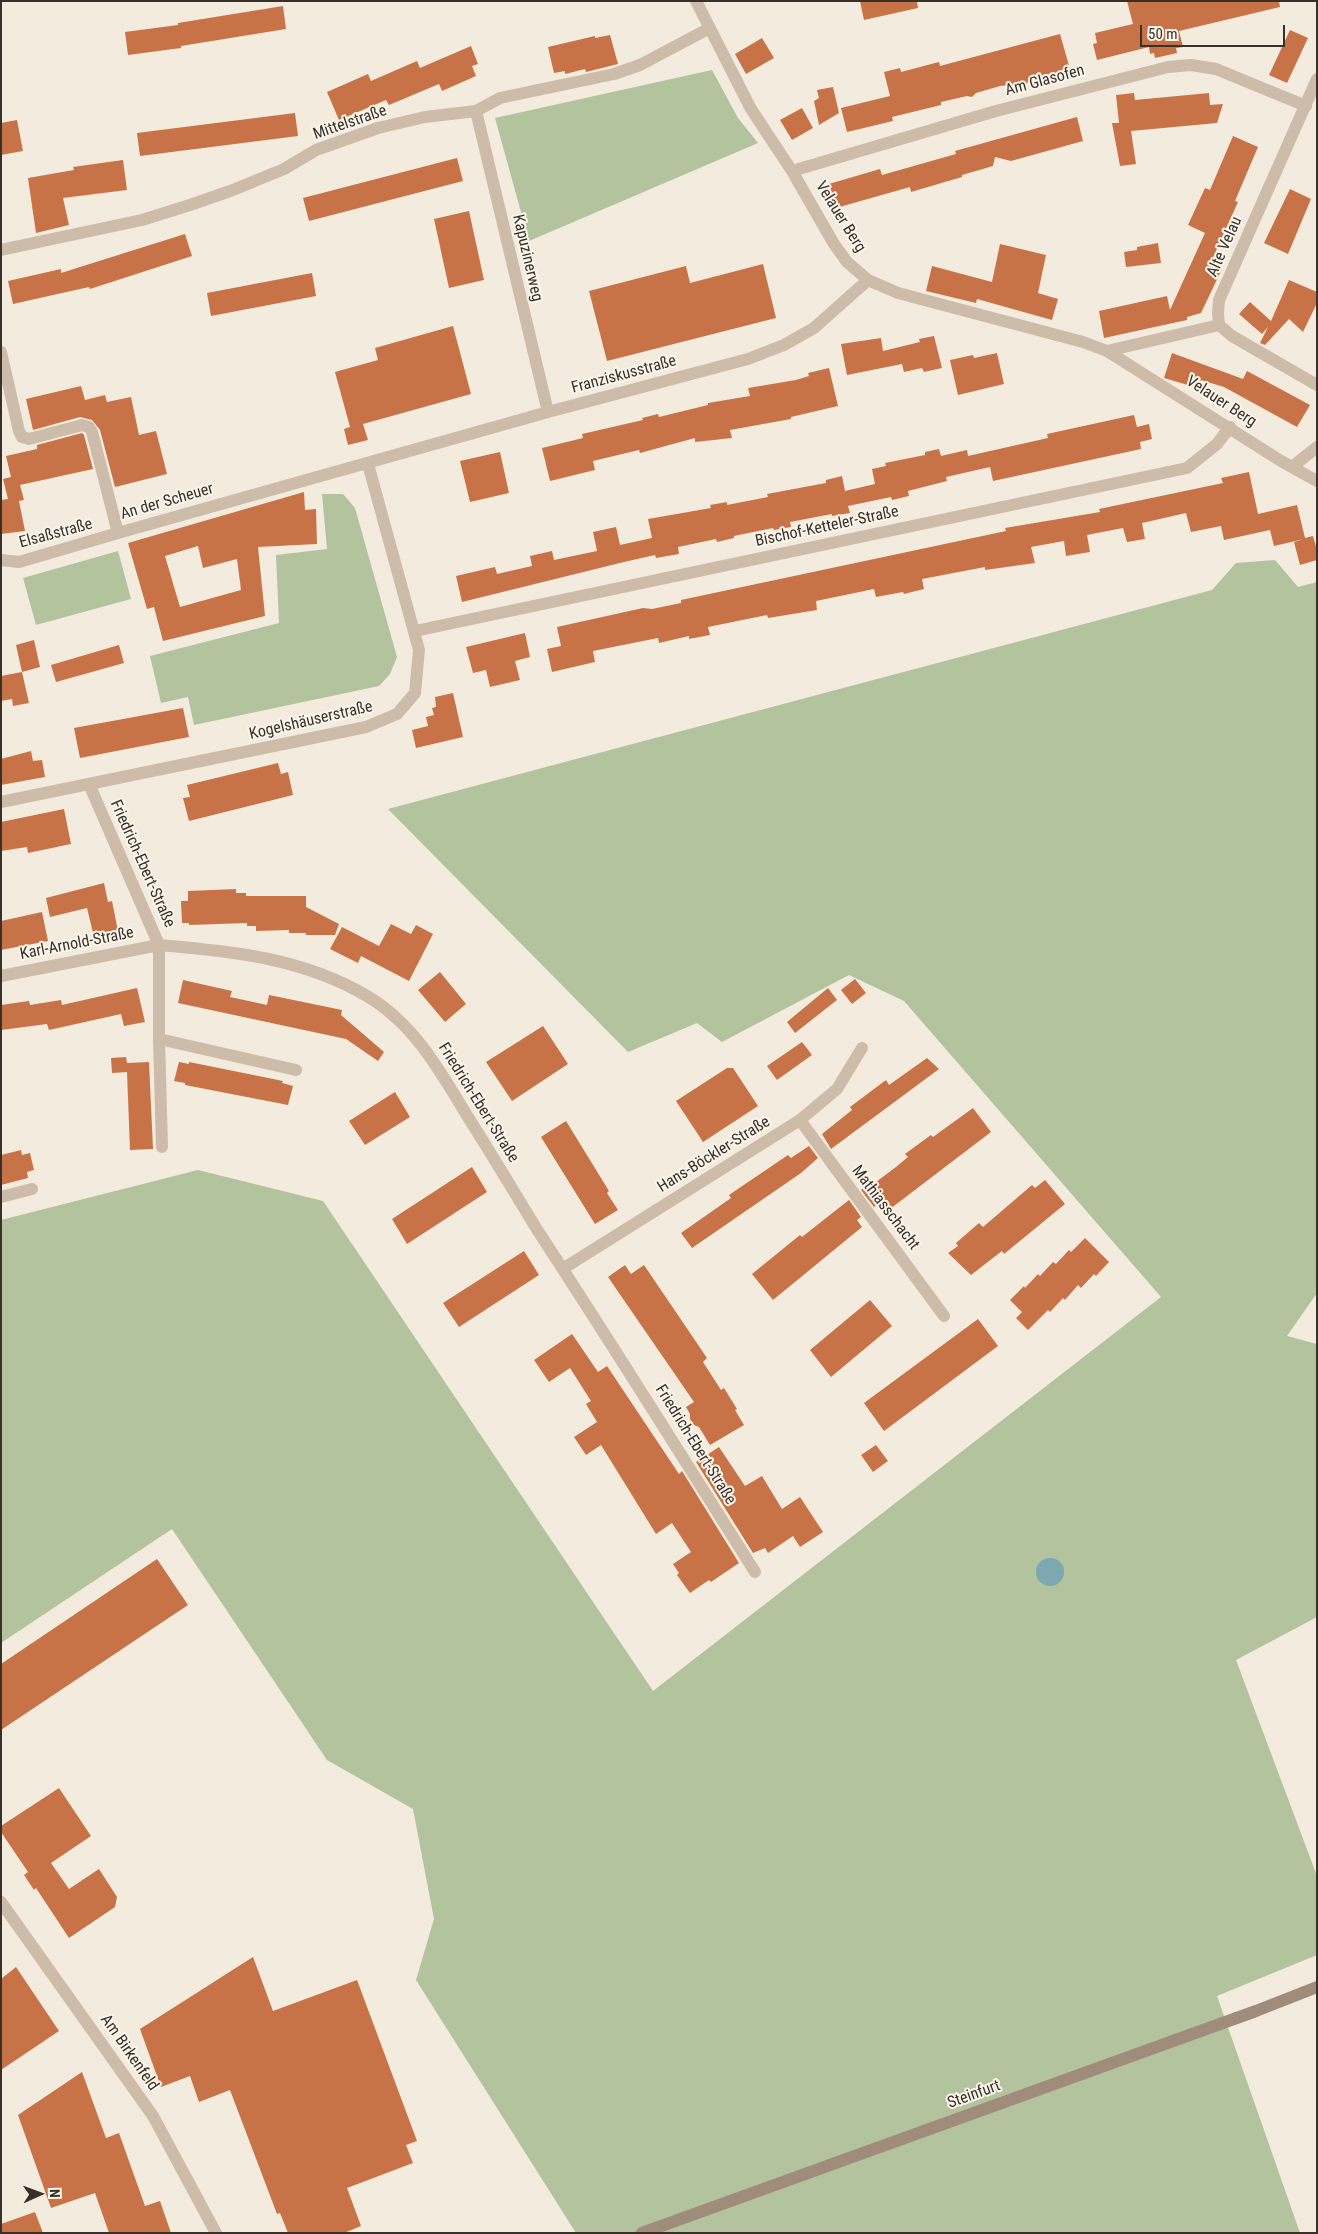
<!DOCTYPE html>
<html>
<head>
<meta charset="utf-8">
<style>
  body { margin:0 }
  #map { position:relative; width:1318px; height:2234px; overflow:hidden; background:#f3ebde; font-family:"Roboto Condensed",sans-serif }
  canvas { display:block }
  .frame { position:absolute; inset:0; border:2px solid #393029; pointer-events:none }
  .north { position:absolute; left:15px; top:2169px; width:50px; height:50px; -webkit-text-stroke:4px #faf5eb; paint-order:stroke; rotate:88deg; font-size:14px; font-weight:700; line-height:20px; text-align:center; color:#393029 }
  .north::after { content:''; display:block; margin:auto; width:18px; height:22px; background:#393029; clip-path:polygon(50% 0,100% 100%,50% 72%,0 100%) }
  .scale { position:absolute; left:1140px; top:25px; width:145px; height:22px; box-sizing:border-box; border:2px solid #393029; border-top:0; padding-left:6px; font-size:15px; line-height:18px; white-space:nowrap; color:#393029; -webkit-text-stroke:4px #faf5eb; paint-order:stroke }
</style>
</head>
<body>
<div id="map">
<canvas width="1318" height="2234"></canvas>
<div class="frame"></div>
<div class="north">N</div>
<div class="scale">50 m</div>
</div>
<script>
const ctx = document.querySelector('canvas').getContext('2d');
ctx.lineJoin = 'round';
function paint(path, color) {
  ctx.fillStyle = color;
  ctx.fill(path, 'evenodd');
}
function trace(path, color, width, dash) {
  ctx.strokeStyle = color;
  ctx.lineWidth = width;
  ctx.lineCap = dash ? 'butt' : 'round';
  ctx.setLineDash(dash || []);
  ctx.stroke(path);
}
function drawText(font, color, halo, rows, align = 'center') {
  ctx.font = font + ' "Roboto Condensed",sans-serif';
  ctx.lineWidth = 4;
  ctx.setLineDash([]);
  ctx.textBaseline = 'middle';
  ctx.strokeStyle = halo;
  ctx.fillStyle = color;
  for (const [text, x, y, turn = 0] of rows) {
    ctx.save();
    ctx.translate(x, y);
    ctx.rotate((+turn || 0) * Math.PI / 180);
    ctx.textAlign = isNaN(turn) ? turn : align;
    if (halo) ctx.strokeText(text, 0, 0);
    ctx.fillText(text, 0, 0);
    ctx.restore();
  }
}
paint(new Path2D(`
  M712 70 738 118 758 143 529 241 495 118Z
  M322 494H343L355 508 397 657 390 674 379 686 194 725 188 697 161 703 150 656 279 623 276 555 327 549Z
  M118 551 131 599 36 625 23 578Z
  M1275 560 1298 587 1317 582V1293L1287 1336 1317 1344V1617L1236 1660 1317 1876V1955L1217 1996 1300 2233H576L416 1980 434 1919 413 1809 327 1760 172 1529 1 1643V1220L198 1170 323 1201 653 1691 1161 1297 904 1001 849 975 722 1042 697 1023 628 1052 388 809 1212 590 1236 563Z`), '#b2c39d');
paint(new Path2D(`
  M1036 1572a14 14 0 1 1 28 0a14 14 0 1 1-28 0Z`), '#7ca9b1');
paint(new Path2D(`
  M860 1H917L918 8 864 20Z
  M1127 1H1279L1280 7 1179 31 1183 47 1176 48 1177 53 1155 58 1154 53 1150 54 1149 47 1097 60 1093 44 1097 43 1095 33 1133 24Z
  M283 6 286 29 181 46V48L128 55 125 32 178 25V23Z
  M1290 30 1308 38 1287 83 1269 75Z
  M1060 34 1070 69 1029 80 1025 87 1017 89 1010 85 1000 86 976 93 972 97 967 96 941 102V105L892 117 893 121 847 132 841 108 890 96 884 72 900 68 901 72 939 62 940 66Z
  M610 35 618 64 586 72 585 69 565 74V71L554 73 548 47 595 36V38Z
  M762 38 774 58 746 74 735 54Z
  M471 46 478 64 472 66 476 76 442 91 439 84 389 105 386 100 339 120 327 92 368 74 371 81 417 61 420 68Z
  M833 87 839 113 819 125 814 101 819 98 817 90Z
  M1134 93 1135 100 1209 93 1210 105 1223 104 1217 123 1131 131 1136 164 1120 166 1112 123H1119L1116 95Z
  M802 108 813 128 792 140 780 120Z
  M295 113 298 136 140 156 137 133Z
  M1077 117 1083 141 1011 161 995 157 993 166 962 175V177L911 192 910 187 836 208 829 184 880 169 882 175 956 154 955 151Z
  M17 120 23 151 1 155V123Z
  M1233 136 1258 147 1235 201 1238 202 1210 264 1222 269 1201 313 1187 317V320L1104 338 1099 311 1167 296 1170 310 1205 233 1188 225 1205 188 1210 190Z
  M457 158 463 181 309 221 303 198Z
  M123 160 127 190 63 198 69 225 36 233 28 178 74 170 73 167Z
  M1290 189 1311 199 1288 254 1264 243Z
  M469 211 484 280 449 288 434 219Z
  M185 234 192 256 90 289 89 287 13 304 8 281 61 269V273Z
  M1158 243 1161 263 1126 267 1124 252 1137 250V247Z
  M1000 244 1046 255 1038 293 1058 299 1052 320 977 299 976 303 926 291 932 266 992 282Z
  M763 264 776 318 607 361 589 291 686 266 690 283Z
  M312 273 316 296 211 316 207 293Z
  M1289 280 1317 292V303L1303 332 1289 319 1265 345 1260 343 1268 327 1262 334 1239 314 1250 302 1271 321Z
  M453 326 471 394 363 424 368 440 348 445 344 429 350 427 335 372 378 360 375 348Z
  M934 336 942 368 924 372 922 368 904 372 902 364 847 375 841 344 881 338 883 351 920 342 919 339Z
  M997 353 1004 384 958 395 950 360 973 355 974 358Z
  M1172 353 1243 379 1247 371 1310 405 1297 427 1224 387 1201 380 1198 388 1164 378Z
  M829 368 838 406 791 417V419L730 430 732 438 695 442V438L640 453 639 450 593 461 595 470 550 481 542 448 583 438 582 434 643 420 642 418 658 414 659 417 708 405V403L750 396 748 388 796 380 809 376 808 373Z
  M81 386 85 400 105 395 107 402 131 397 139 435 156 431 167 474 115 487 100 430 92 420 80 417 33 430 26 399Z
  M1134 415 1137 427 1149 424 1152 439 1140 442 1141 449 993 481 990 467 946 477 947 481 908 491 909 496 892 500 891 497 848 506 850 513 832 516V514L790 522 791 527 774 530 773 528 734 536V538L717 542 716 539 678 547 679 554 656 558 655 555 624 562 462 602 456 576 495 567 497 574 532 566 530 556 552 551 554 560 597 551 593 532 616 527 620 545 652 538 648 519 711 508 710 505 727 502V505L768 497 767 494 826 483V480L842 476 845 491 875 484 872 469 886 466 885 463 925 455V452L939 449 941 456 967 450 968 456 1048 438 1047 434Z
  M82 433 84 435 93 469 20 485 24 500 19 501 25 531 1 534V500L8 499 3 479 11 477 6 456 37 449V445Z
  M500 452 509 493 470 502 460 461Z
  M1249 472 1258 514 1297 505 1305 538 1313 536 1317 550V560L1300 565 1294 542 1304 539 1274 546 1270 530 1224 540 1221 526 1191 532 1186 513 1142 523 1145 539 1127 542 1123 528 1087 535 1090 552 1066 556 1064 541 1031 547 1035 563 985 570V567L922 579 924 589 904 594 903 592 876 597 874 589 816 601 817 610 768 618 767 615 708 627 710 635 689 639V636L659 643 658 638 593 651 595 662 552 672 547 649 561 646 557 627 643 608 652 609 681 603V600L1006 531 1005 528 1100 512 1099 509 1223 483 1221 478Z
  M304 492 305 510 316 509 317 544 258 547 265 616 163 641 154 607 147 609 128 543ZM198 546 203 568 237 559 241 590 180 607 165 556Z
  M525 633 530 657 515 661 520 680 490 687 486 670 473 673 466 647Z
  M34 640 40 667 22 672 16 645Z
  M119 645 124 663 56 682 51 665Z
  M22 672 29 703 13 706 12 699 1 701V676Z
  M453 693 463 737 416 748 412 730 428 726 426 717 434 715 432 708 436 707 435 697Z
  M183 708 189 737 80 758 74 728Z
  M31 751 33 761 42 760 45 777 1 785V759Z
  M278 763 281 774 288 772 293 795 189 821 183 798 190 797 187 785Z
  M64 809 71 844 28 853 27 847 1 851V822Z
  M104 883 108 902 112 901 119 936 95 941 87 908 50 917 46 898Z
  M236 889V893H246V896H306V907L339 924 335 935H306V933H289V930L256 931V926H247V923L189 925V923H182L181 901H188V891Z
  M42 912 48 941 1 950V921Z
  M391 924 411 934 416 925 433 934 409 981 361 956 358 963 330 949 342 927 379 946Z
  M440 972 466 1004 445 1022 418 990Z
  M855 979 866 993 852 1004 841 990Z
  M183 980 232 991 230 997 267 1005 269 995 342 1010 341 1015 384 1052 378 1061 346 1039 178 1003Z
  M137 988 145 1022 124 1026 121 1014 49 1030 47 1024 1 1030V1005L29 1001 30 1005 61 1000 62 1005Z
  M828 988 837 1000 795 1033 787 1022Z
  M543 1026 568 1064 512 1101 486 1062Z
  M802 1042 812 1055 777 1080 767 1066Z
  M126 1057 127 1063 149 1062 153 1149 130 1150 127 1072 112 1073 111 1058Z
  M927 1058 939 1069 831 1149 822 1134 852 1110 850 1107 886 1080 889 1085Z
  M179 1062 189 1064V1062L283 1081 282 1083 293 1086 288 1105 185 1085V1083L174 1081Z
  M727 1068H733L758 1106 703 1142 676 1101Z
  M395 1092 410 1117 365 1145 349 1121Z
  M973 1108 991 1132 890 1209 883 1199 874 1207 861 1190 870 1183 872 1185 896 1167 908 1157 905 1154 931 1135 933 1137Z
  M566 1121 609 1191 607 1193 618 1210 595 1224 541 1137Z
  M809 1146 818 1158 801 1173 692 1248 681 1233 731 1198 729 1195 788 1155 791 1158Z
  M21 1150 22 1155 30 1153 34 1170 27 1172 28 1178 1 1185V1155Z
  M472 1167 487 1192 407 1244 392 1219Z
  M1045 1180 1065 1204 1004 1254 1002 1251 971 1275 948 1253 958 1246 956 1243 979 1223 983 1227 1032 1185 1035 1188Z
  M849 1200 861 1217 857 1220 862 1227 773 1300 752 1274 800 1235 802 1237Z
  M1085 1238 1109 1262 1096 1276 1094 1274 1081 1288 1078 1285 1065 1300 1063 1298 1050 1312 1048 1310 1028 1330 1016 1318 1022 1312 1010 1300 1024 1286 1025 1288 1038 1274 1040 1276 1053 1262 1056 1264 1069 1250 1071 1252Z
  M524 1251 539 1275 459 1327 443 1303Z
  M625 1265 631 1274 644 1265 707 1358 703 1362 721 1390 724 1388 737 1409 735 1410 744 1425 710 1445 699 1427 694 1425 690 1419V1414L686 1407 694 1402 608 1277Z
  M870 1300 892 1326 831 1377 810 1350Z
  M978 1319 998 1346 884 1431 864 1403Z
  M572 1334 598 1372 607 1366 679 1474 682 1471 739 1563 711 1582 709 1580 690 1593 677 1575 679 1573 673 1564 691 1552 672 1523 656 1534 601 1445 586 1455 574 1437 597 1422 586 1404 591 1401 570 1368 549 1382 534 1360Z
  M876 1445 888 1461 873 1472 861 1455Z
  M719 1447 745 1486 762 1476 782 1509 800 1497 823 1532 800 1547 793 1536 768 1553 765 1548 753 1553 696 1462Z
  M157 1559 188 1605 1 1730V1664Z
  M59 1788 91 1836 51 1863 69 1889 99 1869 117 1897 115 1907 69 1938 36 1888 34 1890 24 1875 28 1872 1 1832V1826Z
  M253 1957 273 2011 357 1980 417 2141 406 2145 413 2163 347 2188 361 2226 344 2233H288L280 2213 277 2214 230 2090 199 2102 190 2076 161 2087 140 2029Z
  M16 1967 59 2031 1 2070V1979Z
  M82 2072 106 2138 119 2133 145 2206 160 2201 171 2233H109L95 2193 51 2208 18 2115Z
  M35 2212 43 2233H1V2224Z`), '#c87347');
trace(new Path2D(`
  M696 1 751 109 792 171 834 244 847 262 868 280 898 293 1083 342 1107 351 1281 461 1317 481
  M1317 79 1219 300 1218 313 1219 325 1232 336 1317 385
  M476 111 548 412
  M792 171 996 111 1168 67 1191 65 1216 69 1306 106
  M1 250 142 220 190 205 233 190 284 169 316 150 378 128 425 117 476 111 500 98 614 74 640 65 708 29
  M1107 351 1219 325
  M1 352 19 431 22 437 29 439 82 425 89 427 92 432 118 533 548 412 748 359 784 345 814 328 868 280
  M1292 467 1317 447
  M1 560 19 562 118 533
  M415 631 1187 468 1217 444 1230 427
  M89 784 159 945C231 951 303 958 367 996 413 1023 439 1069 466 1114 491 1153 514 1192 538 1231 612 1344 683 1458 755 1572
  M1 802 366 727 397 714 415 693 419 650 368 464
  M1 976 159 945V1039L162 1147
  M159 1039 296 1070
  M800 1120 944 1316
  M1 1197 32 1189
  M564 1268 800 1120 837 1089 862 1048
  M1 1902 153 2116 216 2233`), '#ccbca9', 12);
trace(new Path2D(`
  M642 2233 1256 2011 1317 1987`), '#a08c7a', 12);
drawText('16px', '#393029', '#faf5eb', [
  ["Am Glasofen",1045,81,-15],
  ["Mittelstraße",350,123,-19],
  ["Velauer Berg",840,217,58],
  ["Alte Velau",1225,247,-66],
  ["Kapuzinerweg",527,258,77],
  ["Franziskusstraße",624,375,-15],
  ["Velauer Berg",1221,402,33],
  ["An der Scheuer",167,502,-16],
  ["Bischof-Ketteler-Straße",827,527,-12],
  ["Elsaßstraße",56,534,-15],
  ["Kogelshäuserstraße",311,721,-13],
  ["Friedrich-Ebert-Straße",142,864,66],
  ["Karl-Arnold-Straße",77,944,-11],
  ["Friedrich-Ebert-Straße",478,1103,58],
  ["Hans-Böckler-Straße",714,1155,-32],
  ["Mathiasschacht",885,1208,53],
  ["Friedrich-Ebert-Straße",695,1445,58],
  ["Am Birkenfeld",129,2053,55],
  ["Steinfurt",974,2095,-20]
]);
</script>
</body>
</html>
